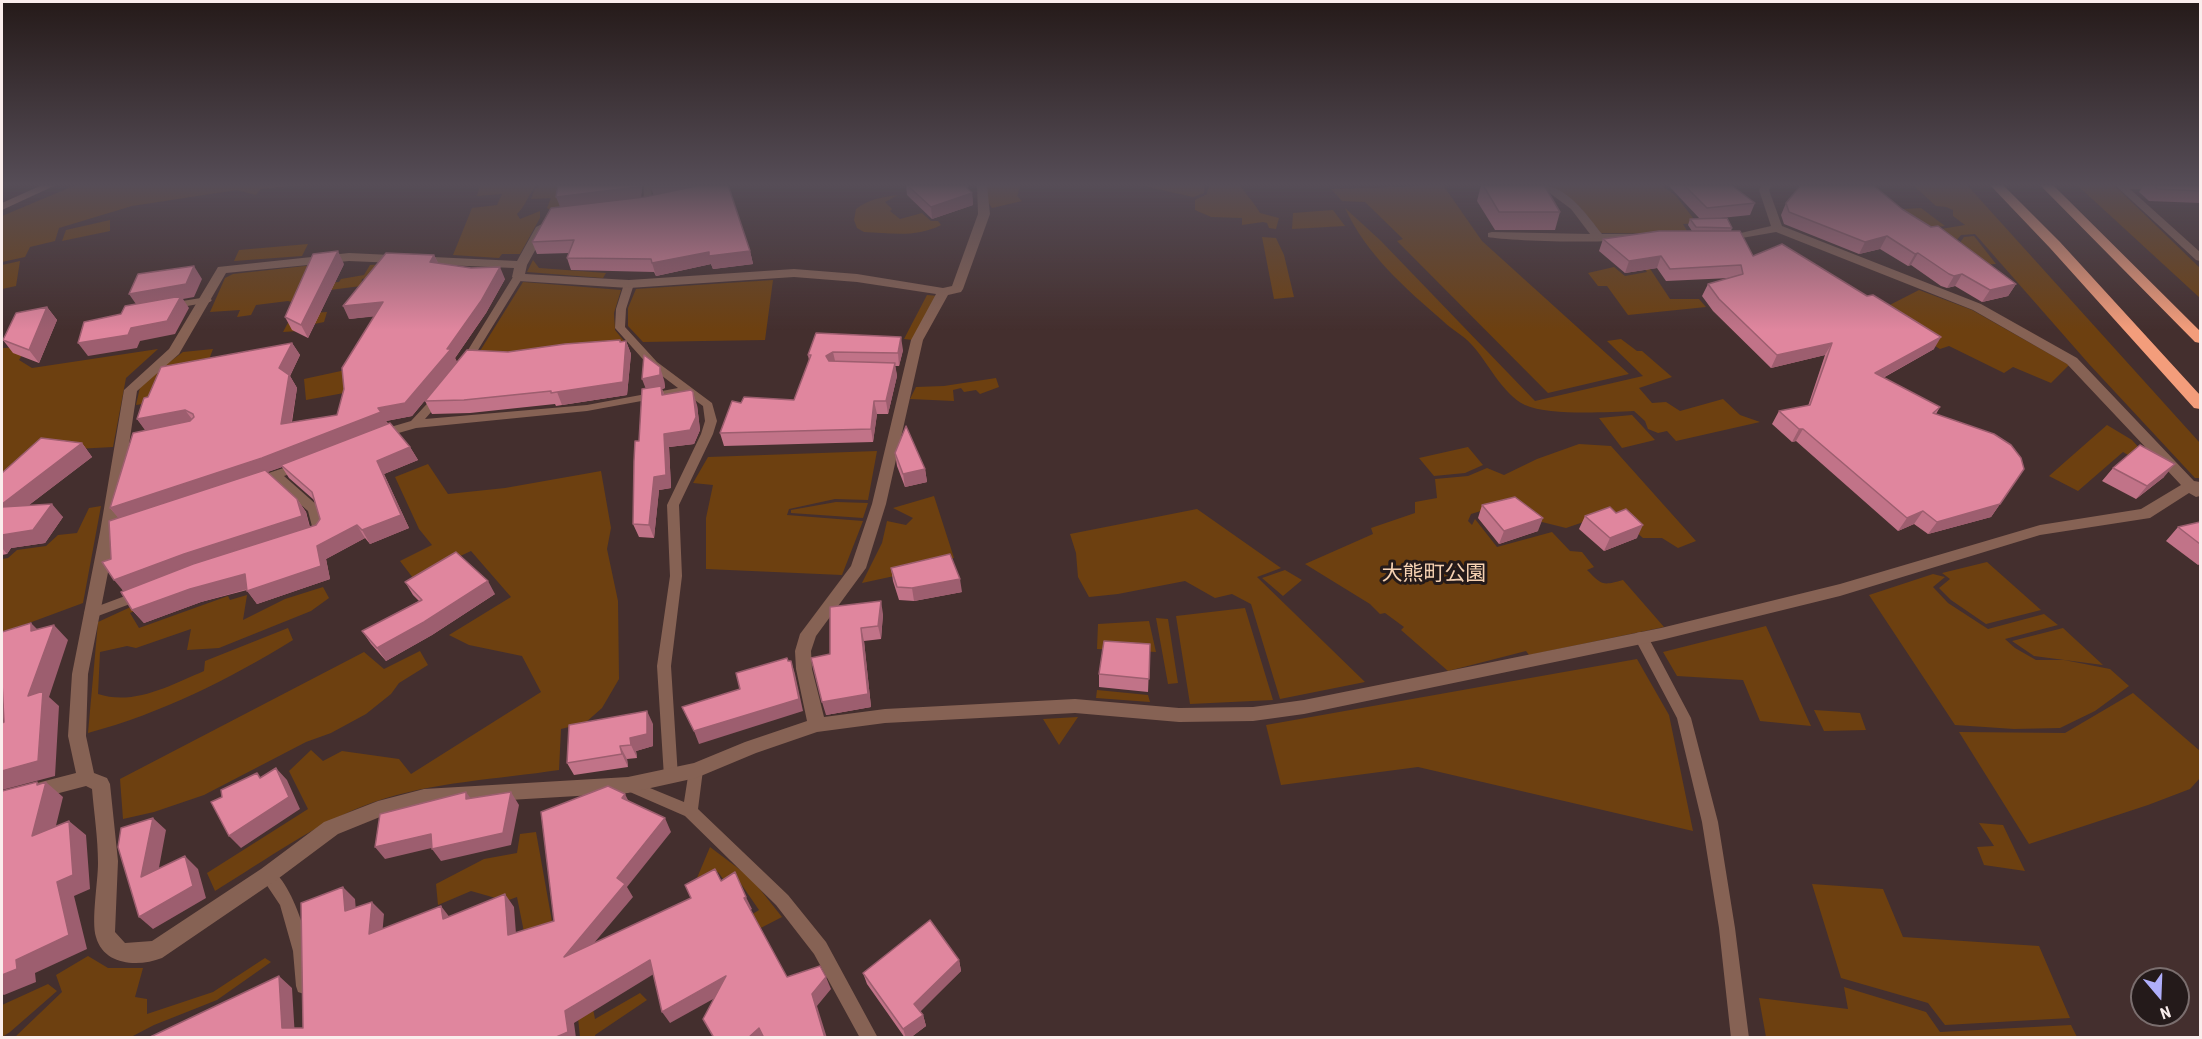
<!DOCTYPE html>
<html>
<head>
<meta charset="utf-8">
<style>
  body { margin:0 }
  #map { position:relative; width:2202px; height:1039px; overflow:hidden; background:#442f2e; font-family:"Roboto Condensed",sans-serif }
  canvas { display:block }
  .frame { position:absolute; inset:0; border:3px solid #faedec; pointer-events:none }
  .north { position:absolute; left:2130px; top:967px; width:60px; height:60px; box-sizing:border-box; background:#241a1a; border:2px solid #7a6e6e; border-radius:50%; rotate:161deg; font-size:16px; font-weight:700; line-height:24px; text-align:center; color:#faedec }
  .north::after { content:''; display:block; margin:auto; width:21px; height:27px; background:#afaefa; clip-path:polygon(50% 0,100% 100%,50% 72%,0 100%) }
</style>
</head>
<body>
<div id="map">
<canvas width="2202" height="1039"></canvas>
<div class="frame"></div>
<div class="north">N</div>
</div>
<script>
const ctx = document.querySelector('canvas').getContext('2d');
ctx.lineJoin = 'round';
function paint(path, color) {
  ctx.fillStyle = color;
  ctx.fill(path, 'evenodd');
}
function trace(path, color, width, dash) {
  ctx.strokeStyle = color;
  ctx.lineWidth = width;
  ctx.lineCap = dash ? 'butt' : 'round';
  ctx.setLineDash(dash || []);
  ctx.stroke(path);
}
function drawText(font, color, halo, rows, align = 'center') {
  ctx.font = font + ' "Roboto Condensed","Noto Sans JP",sans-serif';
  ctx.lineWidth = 6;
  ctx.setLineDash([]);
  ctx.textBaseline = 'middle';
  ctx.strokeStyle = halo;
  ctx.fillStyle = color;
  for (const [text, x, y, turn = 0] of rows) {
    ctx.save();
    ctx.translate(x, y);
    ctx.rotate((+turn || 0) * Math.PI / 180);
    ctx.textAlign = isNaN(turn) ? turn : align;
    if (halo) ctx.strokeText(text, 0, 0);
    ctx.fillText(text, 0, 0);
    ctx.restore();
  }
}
paint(new Path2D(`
  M76 185H306L261 189 256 195 237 190 132 206 59 228 55 241 30 247 25 257 2 262V216Z
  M480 185H537C528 194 526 206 517 214L520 219 540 211V218L520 254H502L499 258 453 255 472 208 497 205 502 194 477 196Z
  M540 185H562L567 209 553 212 547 208 551 198 531 199 534 190Z
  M986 185H1021L1017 196 1022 201 992 208 988 202Z
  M1139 185H1205L1204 193 1193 197Z
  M1209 185H1240C1246 195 1254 202 1260 213L1279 218 1276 229 1269 228 1267 223 1263 222 1242 225V218L1211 217 1195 210V200L1207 194Z
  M1443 185 1482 241 1629 374 1548 393 1397 241 1403 239 1365 202 1342 201 1331 189Z
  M1548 185H1661L1676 196 1697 223 1683 224 1689 234 1601 233 1579 206Z
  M1913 185H1967L2200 443V478H2195L2089 364 1975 234 1961 235 1955 242 1929 231 1965 225 1953 216V210L1946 207 1936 206Z
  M2077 185H2114L2200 268V298Z
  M898 195 885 202 892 209 890 211 900 219 922 213 931 221H938L941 225C916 238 890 233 864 232L857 228 854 220 856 209C869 199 882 197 898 195Z
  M1345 208 1381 241 1535 401 1643 376 1607 341 1621 339 1637 351H1642L1672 377 1639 388 1652 403 1666 402 1680 411 1723 399 1740 415 1760 422 1676 441 1667 431 1658 433 1648 429 1645 421 1634 411C1608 412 1549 416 1525 405 1502 394 1488 362 1471 344 1463 335 1451 329 1443 321 1405 288 1366 254 1345 208Z
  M1921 208 1945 226 1924 229 1887 210Z
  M1333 210 1345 226 1292 229 1293 213Z
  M110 220V231L62 241 66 230Z
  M1974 236 1996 264 1972 265 1959 244 1964 237Z
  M1262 237 1276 238 1284 255 1294 297 1274 299Z
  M308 244 302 256 234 261 239 250Z
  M1639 252 1670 299H1699L1706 307 1628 315 1607 286H1598L1588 273 1614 267 1625 276 1647 272 1633 253Z
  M533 260 539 268 606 273 603 278 527 272Z
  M20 261 16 286 2 289V265Z
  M389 264 376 277 362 279 361 286 322 291 313 313 327 312 324 322 300 327 298 331 283 332 298 304 288 301 256 305 251 315 237 317 240 310 210 312 225 278 233 274 314 265 325 283 339 282 341 279 364 275 370 265Z
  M773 280 765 340 643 342 628 326V308L636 289Z
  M523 282 621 290 614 313 615 330 628 346 475 359Z
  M1919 290 1972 310 2069 365 2051 383 2013 367 2004 373 1949 346 1940 349 1878 311Z
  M927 295 938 296 913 340 904 339Z
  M27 347 19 360 32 368 158 349 126 378 113 447 76 449 2 492V348Z
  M213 349 205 370 156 402 136 405 141 383 183 352Z
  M364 366 344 393 306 400 304 379Z
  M996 378 999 387 980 394 976 390 964 392 961 388 953 390 954 401 910 399 916 387 944 386Z
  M1632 415 1655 440 1622 448 1599 418Z
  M2107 425 2132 440 2151 461 2150 468 2123 452 2078 491 2049 476Z
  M1579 444 1611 446 1696 541 1678 548 1662 538H1643L1620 518 1604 515 1566 528 1542 522 1504 504 1471 514 1468 521 1472 525 1475 519 1497 547 1552 532 1570 551 1582 552 1594 567 1587 570C1602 585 1602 586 1623 580L1664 627 1529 655 1526 651 1448 671 1401 630 1404 627 1385 613 1380 614 1370 604 1305 564 1373 534 1371 528 1415 513V502L1437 498 1435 479 1468 476 1487 468 1504 475 1537 459Z
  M1468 447 1483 465 1465 473 1434 476 1419 458Z
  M877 451 868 500 835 499 789 509 787 515 863 521 842 575 706 569V518L713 485 693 483 708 457Z
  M428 464 448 494 505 488 601 471 611 528 607 549 618 601 619 679 602 708 585 723 561 729 559 770C499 779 431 782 374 802 317 822 266 860 215 891L207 873 308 809 289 771 311 750 323 761 342 751 399 759 411 774 541 692 522 656 469 645 449 635 511 597 471 551 413 578 400 561 432 545 419 529 395 477Z
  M934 496 954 558 911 567 899 575 862 583 882 543 887 521 906 525 913 518 893 508Z
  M836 502 868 503 863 518 791 513V510Z
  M101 506 83 603 2 633V559L8 558 17 550 46 546 58 535 77 533 89 508Z
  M1197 509 1281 568 1257 577 1365 682 1280 699 1251 604 1232 594 1215 598 1185 581 1118 594 1089 597 1078 577 1076 553 1070 534Z
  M1987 562 2041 610 1986 624 1951 600 1939 588 1950 579 1942 573Z
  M1285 570 1302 580 1283 596 1262 578Z
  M1933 574 1945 577 1933 587 1948 603 1988 629 2044 614 2058 625 2005 639 2015 648 2036 660H2064L2110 669 2129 686 2095 711 2060 728 2014 729 1955 725 1869 595Z
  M323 587 329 598 311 611 219 648 187 650 191 629 136 648 127 646 100 652 98 694C134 706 171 685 204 671L205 661 288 628 293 640C228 680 162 713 88 733L98 622 148 599 150 604 130 613 139 628 228 596 230 600 247 595 243 620 285 599Z
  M1245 608 1273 700 1190 704 1176 616Z
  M1156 618 1168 619 1178 683 1168 684Z
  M1149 621 1156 652 1097 649 1098 624Z
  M1766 626 1811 726 1760 721 1743 680 1677 676 1663 652Z
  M2063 628 2103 665 2034 656 2012 641Z
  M420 651 428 665 399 683 391 694 366 714 331 733 306 742 204 795 154 812 123 819 120 779 364 652 384 669Z
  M1637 659 1669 715 1693 831 1418 767 1281 785 1266 725Z
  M1097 690 1148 695 1150 702 1096 698Z
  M2133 693 2200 751V778L2190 789 2148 805 2029 844 1959 732 2065 733Z
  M1814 710 1860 713 1866 730 1824 731Z
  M1078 717 1059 745 1043 719Z
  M1979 823 2003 825 2025 871 1984 865 1977 847 1994 846Z
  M536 832 553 927 525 937 517 897 506 901 471 891 438 905 436 884 484 859 517 853 520 834Z
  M710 847 751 878 782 917 749 934 743 920 759 910 739 881 729 887 718 872 694 885Z
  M1812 884 1883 889 1903 937 2039 946 2070 1018 1945 1025 1928 1003 1841 978Z
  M88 956 108 968H143L135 997 147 999V1014L213 992 265 958 271 962 217 1000 154 1025 131 1037H15L62 992 56 975Z
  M584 964 595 1019 640 993 647 1000 595 1035V1037H580L573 969Z
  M48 984 57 991 10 1032 2 1037V1005Z
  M1844 987 1926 1012 1940 1032 2071 1025 2077 1037H1766L1759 998 1848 1009Z`), '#6d4010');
paint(new Path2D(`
  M644 185H652L651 204 647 207 643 204Z
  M518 274 523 277 470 363 469 365H461L460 363 513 277Z
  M629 281 634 284 626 309 625 327 657 362 712 403 717 421 713 434 679 505 682 576 671 666 678 777 676 781 671 783 666 781 664 777 657 666 670 576 667 505 701 434 705 421 703 406 685 393 587 411 416 428 381 438 375 434 377 431 411 421 436 394 440 393 445 396 425 419 587 405 678 388 649 366 615 328 616 309 624 284Z
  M207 297 212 300 210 302 170 309 165 306 170 303Z
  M301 462 305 463 307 466 305 469 284 476 318 506 326 533 324 536 316 538 310 534 313 530 308 511 273 480 258 485 252 481 254 478Z
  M141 590 146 592 147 595 146 598 90 619 85 617 84 614 85 611Z
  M1641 632 1646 633 1691 718 1718 822 1735 928 1749 1038H1731L1719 928 1702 822 1677 718 1634 637 1636 633Z
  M696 764 701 766 703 770 698 809 788 895 826 942 878 1038H860L814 954 776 905 685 816 623 789 621 785 623 781 628 779 684 802 689 770 691 766Z
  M268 868C294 878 320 968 310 992L304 994 298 992 296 986 293 951 280 905 260 875 262 870Z`), '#866254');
paint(new Path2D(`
  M977 185H987L990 214 963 289 961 292 948 295 923 340 886 504 866 568 816 636 811 651 812 669 824 717 885 709 1075 699 1179 708 1253 707 1304 700 1661 628 1840 584 2040 525 2141 509 2181 485 2067 364 1973 310 1776 232 1719 242V238L1771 226 1759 190 1762 185H1772L1769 190 1782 226 1981 304 2077 358 2194 481 2200 482V496L2196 497 2189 493 2150 518 2040 535 1840 596 1661 640 1304 714 1253 721 1179 722 1075 713 885 723 817 732 756 753 696 778 628 793 424 805 380 817 338 834 275 881 162 958C139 967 104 966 96 937 91 921 98 882 98 863 98 838 94 813 92 789L86 786 2 808V792L76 773 68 736 72 674 100 532 124 390 169 349 218 267 349 253 517 261 536 227 542 224 548 227 527 265 525 274 629 280 794 269 857 274 943 288 952 286 978 214ZM349 261 514 268 512 277 518 281 629 288 794 277 857 282 936 294 911 340 872 504 851 566 800 634 795 651 796 669 807 721 745 742 694 763 628 777 424 789 378 801 324 822 261 869 152 941 125 943 115 932 118 861 110 784 107 778 94 773 86 736 88 674 116 532 137 391 179 354 226 273Z
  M1539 185C1567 185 1586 214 1602 234H1633L1639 237C1630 245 1505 241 1488 237V233L1492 232 1590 234 1571 209Z
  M2115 185H2200V191L2130 189 2200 252V261L2196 260Z`), '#866254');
paint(new Path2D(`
  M42 185H56L2 210V203Z`), '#b27b64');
paint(new Path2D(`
  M1990 185H2003L2060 242 2200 395V409L2194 408 2050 248Z
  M2040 185H2053L2200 331V343L2195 342Z`), '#f39d7b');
paint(new Path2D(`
  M558 185H642L641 197 750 251 753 264 713 269 711 264 656 276 654 272 571 270 567 258 569 253 537 254 532 242 560 207Z
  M906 185H969L968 188 972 193 973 205 932 219 907 195Z
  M1481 185H1544L1560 212 1555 230H1495L1477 201Z
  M1668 185H1731L1755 203 1750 215 1721 218 1732 228 1731 231 1753 256 1934 349 1883 378 1940 407 1936 414 2000 504 1991 517 1928 534 1914 524 1898 531 1796 441 1792 442 1772 424 1779 411 1808 406 1825 355 1771 368 1713 311 1702 296 1708 284 1730 278 1666 281 1657 268 1625 273 1599 251 1603 239 1692 231 1688 225 1690 219H1700Z
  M2144 185H2200V203L2149 201 2139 192Z
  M1786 203 1902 209 2016 284 2008 296 1982 302 1955 286 1947 288 1941 286 1911 265 1908 266 1880 249 1859 254 1784 224 1781 215Z
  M434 255 438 263 505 279 486 313 455 358 457 362 508 352 626 341 631 354 627 395 562 405 556 406 555 404 470 413 432 414 425 401 454 365 412 416 386 421 410 447 418 460 384 474 409 528 370 544 365 538 326 559 330 579 257 604 247 590 201 602 144 623 132 610 123 591 111 559 119 518 110 508 146 430 137 419 148 397 292 343 300 355 290 376 297 388 292 422 337 415 374 316 349 319ZM282 467 289 478 314 500 320 519 316 525 310 527 306 512 297 499 267 472Z
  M344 264 308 338 292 330 285 317Z
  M47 307 57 320 39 363 13 353 3 340Z
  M816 333 903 350 899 366H895L897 376 888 414H877L873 442 724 446 720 433 741 403 794 400 809 360 808 355Z
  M664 380 665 388 662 389 664 394 697 405 700 430 694 444 669 447 671 488 659 490 654 538 639 537 633 524 639 441 646 389Z
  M82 443 92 457 29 505 63 517 45 543 11 548 7 554 2 555V473Z
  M895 453 925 469 927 482 905 487 897 466Z
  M2113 468 2164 477 2136 499 2102 481Z
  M1482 505 1538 531 1499 544 1478 518Z
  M1585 516 1637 538 1604 551 1579 529Z
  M2200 522V564L2198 565 2166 541 2178 527Z
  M891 568 962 592 914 601 899 600 893 581Z
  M405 582 495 594 432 635 386 661 371 644 362 631 419 601 413 595Z
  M830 607 883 614 881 639 864 641 871 707 826 715 830 654Z
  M1150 644 1148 692 1099 687V674Z
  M653 724V746L636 751 637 758 627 759 628 767 574 775 567 763Z
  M959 960 961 971 920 1011 923 1015 926 1026 910 1038H905L867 984 863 973Z`), '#c17388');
paint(new Path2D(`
  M637 185H642L641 199 561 209 556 197Z
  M650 185H709L654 197Z
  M963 185H969L964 195 972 193 973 205 932 219 931 207Z
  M1887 236 1880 249 1859 254 1865 242Z
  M338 251 344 264 308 338 301 325Z
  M750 251 753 264 713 269 711 264 656 276 652 263 709 252Z
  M1918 253 1911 265 1908 266 1915 254Z
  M434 255 440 267 430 262Z
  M1661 256 1657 268 1625 273 1629 261Z
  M194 266 202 279 194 297 183 299 189 308 175 334 140 341 137 348 88 356 78 343 131 328 138 307 129 294Z
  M500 267 505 279 486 313 455 358 457 362 412 416 386 421 388 425 281 465 282 467 271 471 121 521 110 508 378 408 447 349Z
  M1962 274 1955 286 1947 288 1954 276Z
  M2016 284 2008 296 1982 302 1990 290Z
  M383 302 389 315 349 319 343 306Z
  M47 307 57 320 39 363 29 350Z
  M901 337 903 350 899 366 898 353Z
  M1941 337 1934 349 1868 386 1875 373Z
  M626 341 631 354 627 395 562 405 557 392Z
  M292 343 300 355 290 376 297 388 289 437 281 424 279 368Z
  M1832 343 1825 355 1771 368 1777 355Z
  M833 352 836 365 829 369 826 356Z
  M895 363 897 376 888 414 886 401Z
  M660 367 664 380 665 388 662 389 666 399 662 395 647 392 642 379Z
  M693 392 697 405 700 430 694 444 669 447 671 488 659 490 654 538 649 525 654 477 664 434Z
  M874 401 877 414 873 442 871 429Z
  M185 410 195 423 147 433 137 419Z
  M1799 429H1803L1796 441 1792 442Z
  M82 443 92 457 8 521 2 514V504Z
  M410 447 418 460 384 474 409 528 370 544 362 530 377 461Z
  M2175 464 2164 477 2136 499 2147 486Z
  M925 469 927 482 905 487 903 474Z
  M297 499 306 512 310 530 125 593 114 580Z
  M52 504 63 517 45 543 11 548 7 554 2 548V535Z
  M2000 504 1991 517 1928 534 1937 522Z
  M1923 511 1914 524 1898 531 1907 518Z
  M1543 518 1538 531 1499 544 1504 531Z
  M357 525 365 538 326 559 330 579 257 604 247 591 317 546Z
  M1643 525 1637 538 1604 551 1610 538Z
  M245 574 255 587 201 602 144 623 132 610 190 589Z
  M960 579 962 592 914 601 912 588Z
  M488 581 495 594 432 635 386 661 377 648Z
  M881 601 883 614 881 639 878 626Z
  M31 623 46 638 54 625 68 640 49 697 59 706 55 776 2 790V771L28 696Z
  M861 628 864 641 871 707 826 715 822 702Z
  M791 661 795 674 803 711 699 744 694 731Z
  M647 711 653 724V746L636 751 637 758 631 745 630 738Z
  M620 746 627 759 628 767 622 754Z
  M276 768 287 780 300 809 241 848 229 836Z
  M37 782 44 789 46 782 63 797 50 850 32 836Z
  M466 792 475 804 466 799Z
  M511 792 519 805 511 845 441 861 432 849Z
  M625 794 632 808 622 798Z
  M153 818 166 830 155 889 141 877Z
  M665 818 671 832 627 887 633 897 572 969 564 957 617 878Z
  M69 821 86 835 90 889 74 896 87 949 35 973 36 982 4 995 2 994V975L57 882Z
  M431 834 440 846 385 859 375 847Z
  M185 856 198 869 206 898 153 929 139 917Z
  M343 887 355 899 357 924 345 911Z
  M505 894 514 907 517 947 508 935Z
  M746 897 752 909 749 911 744 898Z
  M372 902 384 914 381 947 369 934Z
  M441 906 451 919H443Z
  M650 960 657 972 574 1023 576 1038H554L565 1011Z
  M959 960 961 971 917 1015 914 1004Z
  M279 976 292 988 295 1038 282 1028Z
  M726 976 733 988 670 1023 662 1012Z
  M826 977 831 989 817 1006 827 1038H825L812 994Z
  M923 1015 926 1026 910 1038H906L903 1029Z
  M759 1028 764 1038H748Z`), '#9d5e6f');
const building = new Path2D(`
  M558 185H637V187L556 197Z
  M701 185H728L750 251 709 256V252L652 263 651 259 567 258 574 240 532 242 551 208 644 197Z
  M907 185H964L972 193 931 207Z
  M1483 185H1544L1560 212H1499Z
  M1684 185H1731L1755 203 1707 208Z
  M1801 185H1873L1902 209 1931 227 1938 226 2016 284 1990 290 1962 274 1954 276 1949 274 1918 253 1915 254 1887 236 1865 242 1789 212 1786 203Z
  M2154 185H2200V191L2158 189Z
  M1727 218 1732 228 1696 227 1690 219Z
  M1659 231H1740L1753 256 1782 244 1867 296 1873 295 1941 337 1875 373 1940 407 1933 413 1994 434 2011 445 2021 458 2024 469 2000 504 1937 522 1923 511 1907 518 1803 429H1799L1779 411 1810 405 1832 343 1777 355 1719 299 1708 284 1743 274 1741 265 1670 269 1661 256 1629 261 1603 239Z
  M338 251 301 325 285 317 313 254Z
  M386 253 434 255 430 262 471 268 500 267 481 301 447 349H451L405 403 378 408 381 412 262 458 110 508 133 433 190 421 194 417 193 414 185 410 137 419 144 398 148 397 161 367 292 343 279 368 289 375 281 424 337 415 344 389 342 368 383 302 343 306Z
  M194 266 186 284 129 294 138 274Z
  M181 296 167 321 131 328 128 335 78 343 84 322 121 314 125 306Z
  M47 307 29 350 3 340 16 313Z
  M816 333 901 337 898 353 833 352 826 356 829 361 895 363 886 401H874L871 429 720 433 732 401 741 403 744 397 794 400 811 355H808Z
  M620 340V342L626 341 623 382 557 392 551 393V391L464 400 425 401 467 350 508 352 565 344Z
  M644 355 660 367V375L642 379Z
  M661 386 662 395 691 390 693 392 696 417 690 430 664 434 666 475 654 477 649 525 633 524 634 461 635 441H639L642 389Z
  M390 423 410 447 377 461 401 515 362 530 357 525 317 546 321 566 247 591 245 574 190 589 132 610 121 592 193 564 316 525 320 519 312 492 281 465Z
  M906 426 925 469 903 474 895 453Z
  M41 438 82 443 2 504V473Z
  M2140 445 2175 464 2147 486 2113 468Z
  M265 470 297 499 302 516 184 554 114 580 102 562 111 559 109 521Z
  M1515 497 1543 518 1504 531 1482 505Z
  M52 504 33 530 2 535V507Z
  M1610 507 1616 513 1626 509 1643 525 1610 538 1585 516Z
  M2200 522V544L2178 527Z
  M456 552 488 581 424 622 377 648 362 631 422 600 405 582Z
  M950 554 960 579 912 588 897 587 891 568Z
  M881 601 878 626 861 628 868 694 822 702 811 658 830 654V607Z
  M31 623V631L54 625 28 696 43 691 38 761 2 771V723L4 722 2 682V632Z
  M1104 641 1150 644 1149 679 1099 674Z
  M787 658 788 661H791L799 699 694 731 682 707 740 689 736 673Z
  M647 711V734L630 738 631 745 620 746 622 754 567 763 569 725Z
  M276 768 289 797 229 836 211 802 222 797 221 790 257 773 260 778Z
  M37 782V785L46 782 32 836 69 821 73 875 57 882 69 935 16 960 17 969 2 975V791Z
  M608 786 625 794 622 798 665 818 617 878 625 884 564 957 691 898 685 885 715 869 721 881 735 872 746 897 744 898 787 977 820 966 826 977 812 994 825 1038H764L759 1028 748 1038H714L703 1019 726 976 662 1012 650 960 565 1011 568 1032 554 1038H148L279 976 282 1028H303L301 903 343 887 345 911 372 902 369 934 441 906 443 919 505 894 508 935 554 921 541 812Z
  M466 792V799L511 792 503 833 432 849 431 834 375 847 380 814Z
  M153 818 141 877 185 856 193 886 139 917 118 847 121 828Z
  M930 920 959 960 914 1004 923 1015 903 1029 863 973Z`);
paint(building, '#e0869e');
trace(building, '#9d5e6f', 1.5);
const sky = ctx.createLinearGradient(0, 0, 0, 330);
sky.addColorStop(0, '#251a19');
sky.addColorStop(0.56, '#564d57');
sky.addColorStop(1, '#564d5700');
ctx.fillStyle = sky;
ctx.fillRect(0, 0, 2202, 330);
drawText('21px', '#f5d1b2', '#241a1a', [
  ["大熊町公園",1434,575]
]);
</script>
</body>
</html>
